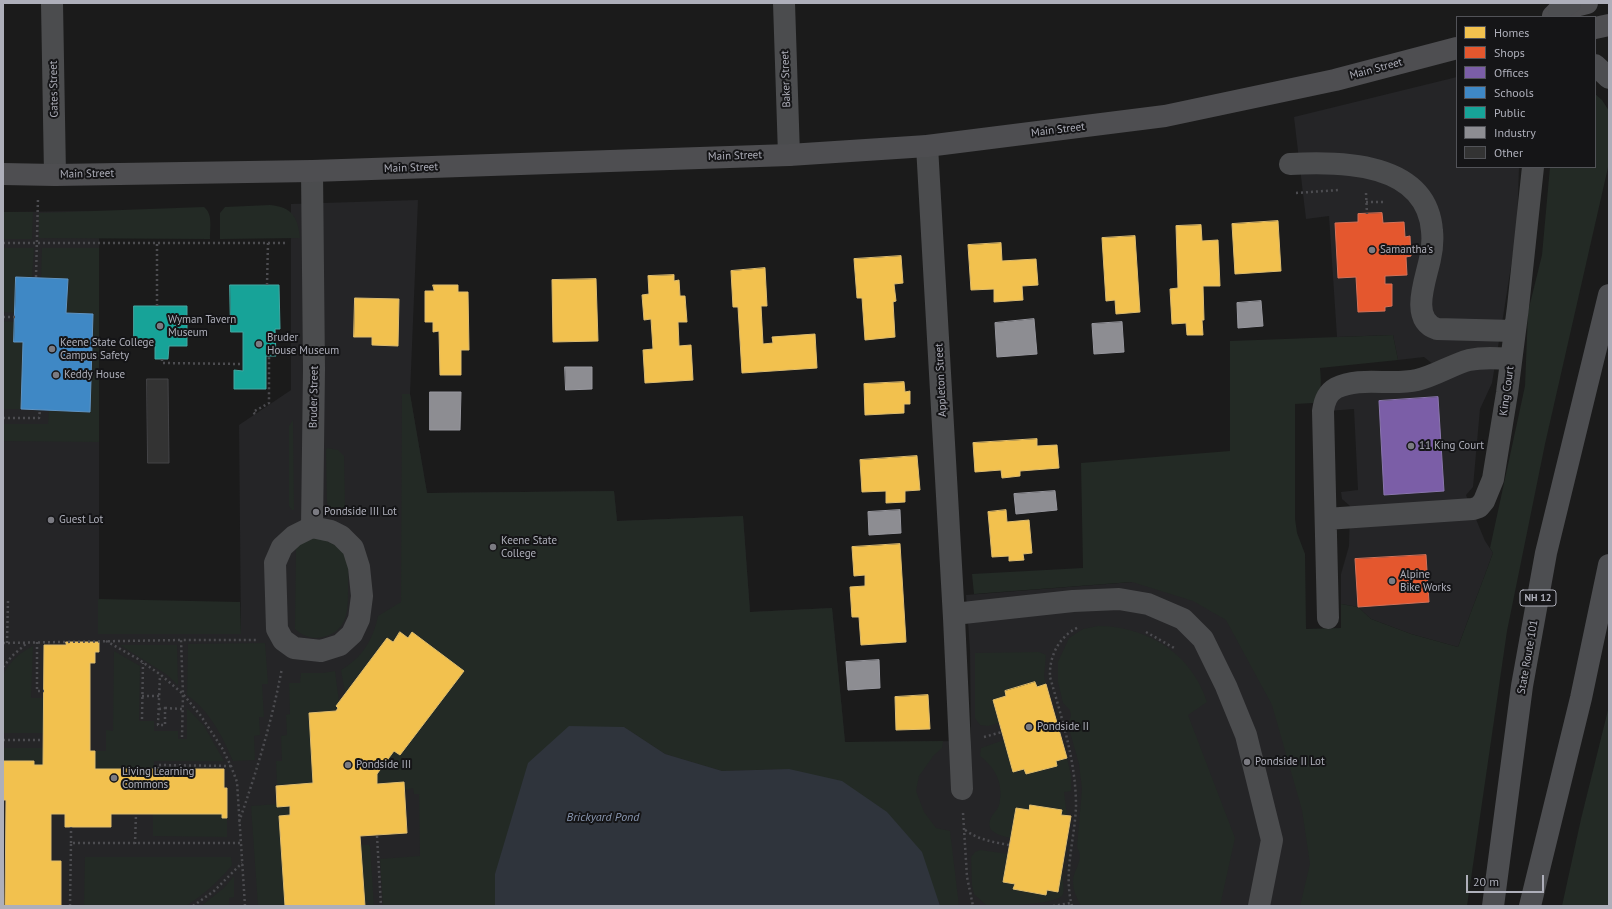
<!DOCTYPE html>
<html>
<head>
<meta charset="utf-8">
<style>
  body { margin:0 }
  #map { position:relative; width:1612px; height:909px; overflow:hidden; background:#1b1b1b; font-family:"PT Sans",sans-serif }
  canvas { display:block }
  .frame { position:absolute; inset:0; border:4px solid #aeafba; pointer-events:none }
  .legend { position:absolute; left:1456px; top:16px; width:140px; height:152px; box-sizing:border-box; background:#151517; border:1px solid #525358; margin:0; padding:5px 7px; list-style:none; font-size:12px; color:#aeafba }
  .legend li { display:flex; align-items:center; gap:8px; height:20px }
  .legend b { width:20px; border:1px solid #525358 }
  .scale { position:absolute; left:1466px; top:875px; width:78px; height:18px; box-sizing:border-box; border:2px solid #aeafba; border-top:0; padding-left:5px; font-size:12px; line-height:14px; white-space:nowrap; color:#aeafba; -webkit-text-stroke:3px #151517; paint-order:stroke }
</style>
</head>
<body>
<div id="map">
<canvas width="1612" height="909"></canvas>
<div class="frame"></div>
<ul class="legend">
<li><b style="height:11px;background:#f2c14e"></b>Homes</li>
<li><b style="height:11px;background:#e4572e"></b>Shops</li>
<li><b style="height:11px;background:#7b5ea7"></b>Offices</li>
<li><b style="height:11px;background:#3f88c5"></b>Schools</li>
<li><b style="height:11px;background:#17a398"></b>Public</li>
<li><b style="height:11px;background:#8d8d92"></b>Industry</li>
<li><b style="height:11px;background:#333"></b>Other</li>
</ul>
<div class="scale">20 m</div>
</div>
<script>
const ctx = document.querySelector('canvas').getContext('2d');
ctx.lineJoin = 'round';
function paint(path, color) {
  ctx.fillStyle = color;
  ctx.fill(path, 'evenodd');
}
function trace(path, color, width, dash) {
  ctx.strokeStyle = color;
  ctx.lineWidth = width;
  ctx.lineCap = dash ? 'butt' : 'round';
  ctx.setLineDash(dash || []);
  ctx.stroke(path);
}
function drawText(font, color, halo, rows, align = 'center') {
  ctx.font = font + ' "PT Sans",sans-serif';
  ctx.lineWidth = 4;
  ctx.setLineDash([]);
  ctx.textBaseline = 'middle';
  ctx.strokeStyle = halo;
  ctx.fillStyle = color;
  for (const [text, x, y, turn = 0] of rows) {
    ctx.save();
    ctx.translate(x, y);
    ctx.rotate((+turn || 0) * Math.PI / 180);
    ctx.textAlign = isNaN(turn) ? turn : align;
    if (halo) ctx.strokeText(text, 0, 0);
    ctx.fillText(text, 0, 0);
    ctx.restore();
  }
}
paint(new Path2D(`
  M1457 77V167H1519L1517 228 1503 317 1492 383 1480 409 1473 487 1466 495 1485 541 1493 553 1458 647 1411 634 1371 619 1358 607 1341 604V574L1349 546 1350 506 1342 499 1341 492 1358 490 1354 409 1328 411 1341 394 1434 365 1424 357 1398 360 1393 335 1337 337 1329 216 1306 219 1294 117Z
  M418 200 410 394 427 493 614 491 617 521 743 516 750 612 832 608 845 742 971 741 970 650 966 595 1234 574 1343 906H3V212L99 211V634H241L239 425 291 390V204Z`), '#252527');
paint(new Path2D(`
  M1595 94 1602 100 1609 111V163L1545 444 1507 631 1467 906H1300L1310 864 1302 810 1272 705 1226 620 1193 601 1132 582 974 594 972 574 1083 568 1081 463 1230 451V341L1393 335 1398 360 1320 368C1321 381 1323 393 1313 403L1295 404V519L1297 533 1305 554 1306 629 1341 628V604L1358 607 1371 619 1411 634 1458 647 1493 553 1490 548 1525 386 1528 312 1542 255 1550 167H1595Z
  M270 205C292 207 298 217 300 238L220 239V213L225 207Z
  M204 207C213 214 210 228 210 239L39 238V213Z
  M3 212H33L32 239H3Z
  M3 248H34L32 277H16L15 313 3 312Z
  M42 248H99V442L3 441V424H48L49 410 90 411 93 314 66 313 68 279 41 278Z
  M3 321 15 322 23 342 21 409H3Z
  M402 394H410L427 493 614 491 617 521 743 516 750 612 832 608 845 742 943 741 942 748 934 755 919 776 916 791 924 812 936 828 950 831 959 906H940V902L789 769 722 771 665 754 624 727 495 874V906H383L380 859 420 856 419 794H414L413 788 405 790 404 783 377 784V774L394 751 400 755 463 671 412 632 408 638 400 632 393 642 387 638 345 693 341 670C362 658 373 640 378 616L401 602Z
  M293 420 294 510H292L289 506V426Z
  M327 448 338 450 344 456 345 509 343 514C336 513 331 509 327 503L326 451Z
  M318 537 341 548C343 553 347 559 348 565 349 572 348 580 348 587 348 608 349 631 323 637 313 640 303 636 295 629L296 549 302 542Z
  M98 599 240 602 241 634H98Z
  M1098 626C1147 626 1192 654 1207 702L1188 715 1235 838 1220 906H1081C1077 898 1073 891 1073 882 1073 869 1085 861 1077 847L1082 789 1079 764 1068 725 1071 716 1070 710 1063 703 1058 682V662L1069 638 1083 629Z
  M265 643 268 684H262L264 717H259L260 735 254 736 255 760 233 761C223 737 209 710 187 695L188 644Z
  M120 645H177L178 685 166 674Z
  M33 646 31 698H43V733H3C3 723 1 680 4 674 9 662 21 652 33 646Z
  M114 651 140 666 139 721H154V731H178V739H187V708L204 726 224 761H154V769H95V751H106V730L113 731Z
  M1039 652 1046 655 1044 676 1046 684 1037 687 1035 682 1005 691 1006 696 993 700 999 723 988 726 980 725 975 718V653Z
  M335 671 339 702 336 706 338 708 336 711 309 713 313 783 277 785 276 761H282L281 736 287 735 286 715 290 714 289 683H300L301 673H323Z
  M1609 706V906H1562L1581 819Z
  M1004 740 1013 772 1024 769 1026 774 1057 766 1056 761 1067 758 1071 775V791L1064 792 1067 816 1061 815V810L1031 805 1029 810 1016 808 1011 838C1001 836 984 832 991 818 993 813 998 810 999 805 1004 785 996 768 980 756L981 748Z
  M3 748H43V765H34V761H3Z
  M277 804V807L290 806V815L279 816 285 906H258L251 806Z
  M153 814H222V818H227V837L153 836Z
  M361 845H369L370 847 374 906H365Z
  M980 850 1008 854 1003 882 1015 884 1014 889 1046 895 1047 890 1061 869C1062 875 1065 890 1063 894 1060 905 998 906 987 906L974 894 972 885 971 857 975 852Z
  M85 857H231L232 865C219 881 203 895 186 906H84Z
  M234 876V897L229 898V906H201L224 888Z`), '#232a25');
paint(new Path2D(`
  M569 726 624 727 665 754 722 771 789 769 842 781 887 812 922 852 940 906H495V874L528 763Z`), '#2f343c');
const homes = new Path2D(`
  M1278 221 1281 271 1235 274 1232 224Z
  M1201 225 1202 241 1218 240 1220 286H1203L1204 320H1202L1203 335H1187L1186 323 1172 324 1170 289 1178 288 1176 226Z
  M1135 236 1140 312 1116 314 1115 300 1106 301 1102 238Z
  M1001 243 1002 261 1036 259 1038 285 1022 286 1023 300 994 302V289L971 290 968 245Z
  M901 256 903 283 894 284 896 301 893 302 895 337 865 340 862 298H857L854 259Z
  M765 268 767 306H761L763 344 773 343 772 337 815 334 817 368 742 373 738 307H733L731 271Z
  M674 275V281L679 280 680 296H685L687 322H678L679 346 691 345 693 380 645 383 643 350 653 349 651 319 644 320 642 295 649 294 648 276Z
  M596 279 598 341 553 342 552 280Z
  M433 285H458V292H468L469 350H461V375H440L439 331 433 332V322H425V291H434Z
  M355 298 399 299 398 346 372 345V337H354Z
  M904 382 905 392 910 391V404H904V413L865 415 864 384Z
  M1037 439V446L1057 445 1059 468 1020 471V476L1002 478 1001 470 975 472 973 443Z
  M917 456 920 490 905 491V502L886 503V491L862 492 860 460Z
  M1006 510 1007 522 1029 520 1032 553 1023 554 1024 560 1009 561V556L992 557 988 512Z
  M900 544 906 642 861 645 859 617H852L850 587 865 586V575L854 576 852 547Z
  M400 632 408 638 412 632 464 671 400 755 394 751 377 774V784L404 782 407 833 360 836 365 906H285L279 816 290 815V806L277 807 276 786 313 783 309 713 336 711 338 708 336 706 387 638 393 642Z
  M66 642H99V652H95V663H90V751H95V769H224V788H227V818H222V814H111V827H65V814H51V861H61V906H5L6 800H3V761H34V765H43L44 645H66Z
  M1035 682 1037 687 1046 684 1067 758 1056 761 1057 766 1026 774 1024 769 1013 772 993 700 1006 696 1005 691Z
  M928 695 930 729 896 730 895 697Z
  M1030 805 1062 810 1061 815 1071 816 1058 892 1047 890 1046 895 1013 889 1015 884 1003 882 1016 808 1029 810Z`);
paint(homes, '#f2c14e');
trace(homes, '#debc6e', 1);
const shops = new Path2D(`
  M1382 213 1383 223 1404 222 1405 237 1410 236 1411 256 1406 257 1407 275 1385 276V284H1392V306L1385 307V311L1358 312 1356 277 1338 278 1335 223 1358 222V214Z
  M1426 555 1429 602 1358 607 1355 559Z`);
paint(shops, '#e4572e');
trace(shops, '#d47158', 1);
const offices = new Path2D(`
  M1438 397 1444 491 1384 495 1379 401Z`);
paint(offices, '#7b5ea7');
trace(offices, '#8a76ad', 1);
const schools = new Path2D(`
  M16 277 68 279 66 313 93 314 90 412 21 409 23 342H14Z`);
paint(schools, '#3f88c5');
trace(schools, '#6094c2', 1);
const public = new Path2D(`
  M230 285H279L280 329H275L276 356H266V389H234V370L243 371V332H231Z
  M134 306H187V346H169L168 359H155V346H134Z`);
paint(public, '#17a398');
trace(public, '#44a7a2', 1);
const industry = new Path2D(`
  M1261 301 1263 326 1238 328 1237 303Z
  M1034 319 1037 354 997 357 995 323Z
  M1122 322 1124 352 1094 354 1092 324Z
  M565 367H592V389L566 390Z
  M430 392H461L460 430H430Z
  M1055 491 1057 510 1016 514 1014 494Z
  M900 510 901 533 869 535 868 512Z
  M879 660 880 688 848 690 846 662Z`);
paint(industry, '#8d8d92');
trace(industry, '#97979e', 1);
const building = new Path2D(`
  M147 379H168L169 463H148Z`);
paint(building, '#333');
trace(building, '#444447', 1);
trace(new Path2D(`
  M1296 193 1339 190
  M1366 193 1367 214
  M1366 202H1386
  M3 243H288
  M36 277 38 198
  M267 285 268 243
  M157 306V243
  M3 317H15
  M162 359V363L243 364
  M255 414 253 412 269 403V356
  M3 418H39L40 410
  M1146 632 1176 649
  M106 641 138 659 161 675 183 694 182 737
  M37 642V691H44
  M3 643 181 640
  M7 643 8 600
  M3 667 12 656 27 643
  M142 696H159
  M165 708 182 709
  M159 709 165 708V725H158L160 675
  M142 719 143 663
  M984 737 1002 732
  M3 740H43
  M158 769V765L231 766
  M963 813 967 877 973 906
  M239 822C257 770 272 721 282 668
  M965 830C979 840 993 842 1009 845
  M377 836 381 906
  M71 843V827
  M135 844 136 814
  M70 906 71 843H240
  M193 906 214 891 242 863
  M245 906 237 782 231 766 222 748 201 716 183 694 181 640H256
  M1053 906 1071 903
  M1072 906C1063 873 1075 839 1076 806 1076 762 1062 719 1050 677 1049 656 1059 636 1079 627`), '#4c4c50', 2.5, [2, 3]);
trace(new Path2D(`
  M52 3 55 175
  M784 3 789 155
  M927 146 954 618 962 789
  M1290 164C1341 161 1427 162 1432 231 1433 240 1432 250 1430 259 1426 279 1409 320 1437 329L1514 331
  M1326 519 1473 509 1479 507 1484 501 1493 479 1507 393 1518 307 1533 167
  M312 527 314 369 312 171
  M312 527 331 531 341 536 353 548 359 567 362 596 359 619 352 634 340 645 321 651 294 648 283 640 277 629 275 563 282 547 294 536Z
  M954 614 1073 601 1119 599 1148 604 1183 619 1203 639 1226 686 1246 735 1272 840 1259 906
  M1328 618 1323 411C1324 403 1327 393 1336 388 1360 376 1391 386 1417 380 1435 376 1451 365 1469 360 1483 357 1497 358 1511 359`), '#4b4c4e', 22);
trace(new Path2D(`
  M1553 16 1559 10 1587 3
  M1595 28 1609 25
  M3 174 55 175 312 171 789 155 927 146 1165 116 1335 80 1457 48`), '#4e4e51', 22);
trace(new Path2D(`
  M1559 10 1570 3
  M1595 65 1609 78
  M1493 906 1522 686 1546 553 1609 295
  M1530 906 1581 698 1609 565`), '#4d4e51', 22);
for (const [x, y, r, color] of [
  [1372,250,4,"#7b7b82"],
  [160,326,4,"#7b7b82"],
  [259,344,4,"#7b7b82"],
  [52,349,4,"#7b7b82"],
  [56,375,4,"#7b7b82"],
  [1411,446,4,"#7b7b82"],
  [316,512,4,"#7b7b82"],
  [51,520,4,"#7b7b82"],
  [493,547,4,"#7b7b82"],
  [1392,581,4,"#7b7b82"],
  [1029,727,4,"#7b7b82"],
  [1247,762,4,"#7b7b82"],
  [348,765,4,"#7b7b82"],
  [114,778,4,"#7b7b82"]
]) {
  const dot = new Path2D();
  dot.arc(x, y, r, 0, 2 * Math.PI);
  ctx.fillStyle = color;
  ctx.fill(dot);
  trace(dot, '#151517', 1.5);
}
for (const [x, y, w] of [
  [1538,598,36]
]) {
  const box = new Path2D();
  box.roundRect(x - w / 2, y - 8, w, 16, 3);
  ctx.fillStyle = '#151517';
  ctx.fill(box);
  trace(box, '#aeafba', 1);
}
drawText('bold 10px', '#aeafba', null, [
  ["NH 12",1538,598]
]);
drawText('11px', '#aeafba', '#151517', [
  ["Main Street",1376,69,-15],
  ["Baker Street",786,79,-92],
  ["Gates Street",54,89,-91],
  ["Main Street",1058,130,-7],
  ["Main Street",735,156,-2],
  ["Main Street",411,168,-2],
  ["Main Street",87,174,-1],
  ["Appleton Street",941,380,-93],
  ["King Court",1507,391,-82],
  ["Bruder Street",314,397,-89],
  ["State Route 101",1528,657,-80]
]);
drawText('11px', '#aeafba', '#151517', [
  ["Samantha's",1380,250],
  ["Wyman Tavern",168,320],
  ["Museum",168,333],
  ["Bruder",267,338],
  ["House Museum",267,351],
  ["Keene State College",60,343],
  ["Campus Safety",60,356],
  ["Keddy House",64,375],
  ["11 King Court",1419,446],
  ["Pondside III Lot",324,512],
  ["Guest Lot",59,520],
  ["Keene State",501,541],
  ["College",501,554],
  ["Alpine",1400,575],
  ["Bike Works",1400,588],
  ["Pondside II",1037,727],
  ["Pondside II Lot",1255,762],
  ["Pondside III",356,765],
  ["Living Learning",122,772],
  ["Commons",122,785]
], 'left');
drawText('italic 12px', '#8997b1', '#151517', [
  ["Brickyard Pond",603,818]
]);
</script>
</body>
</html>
